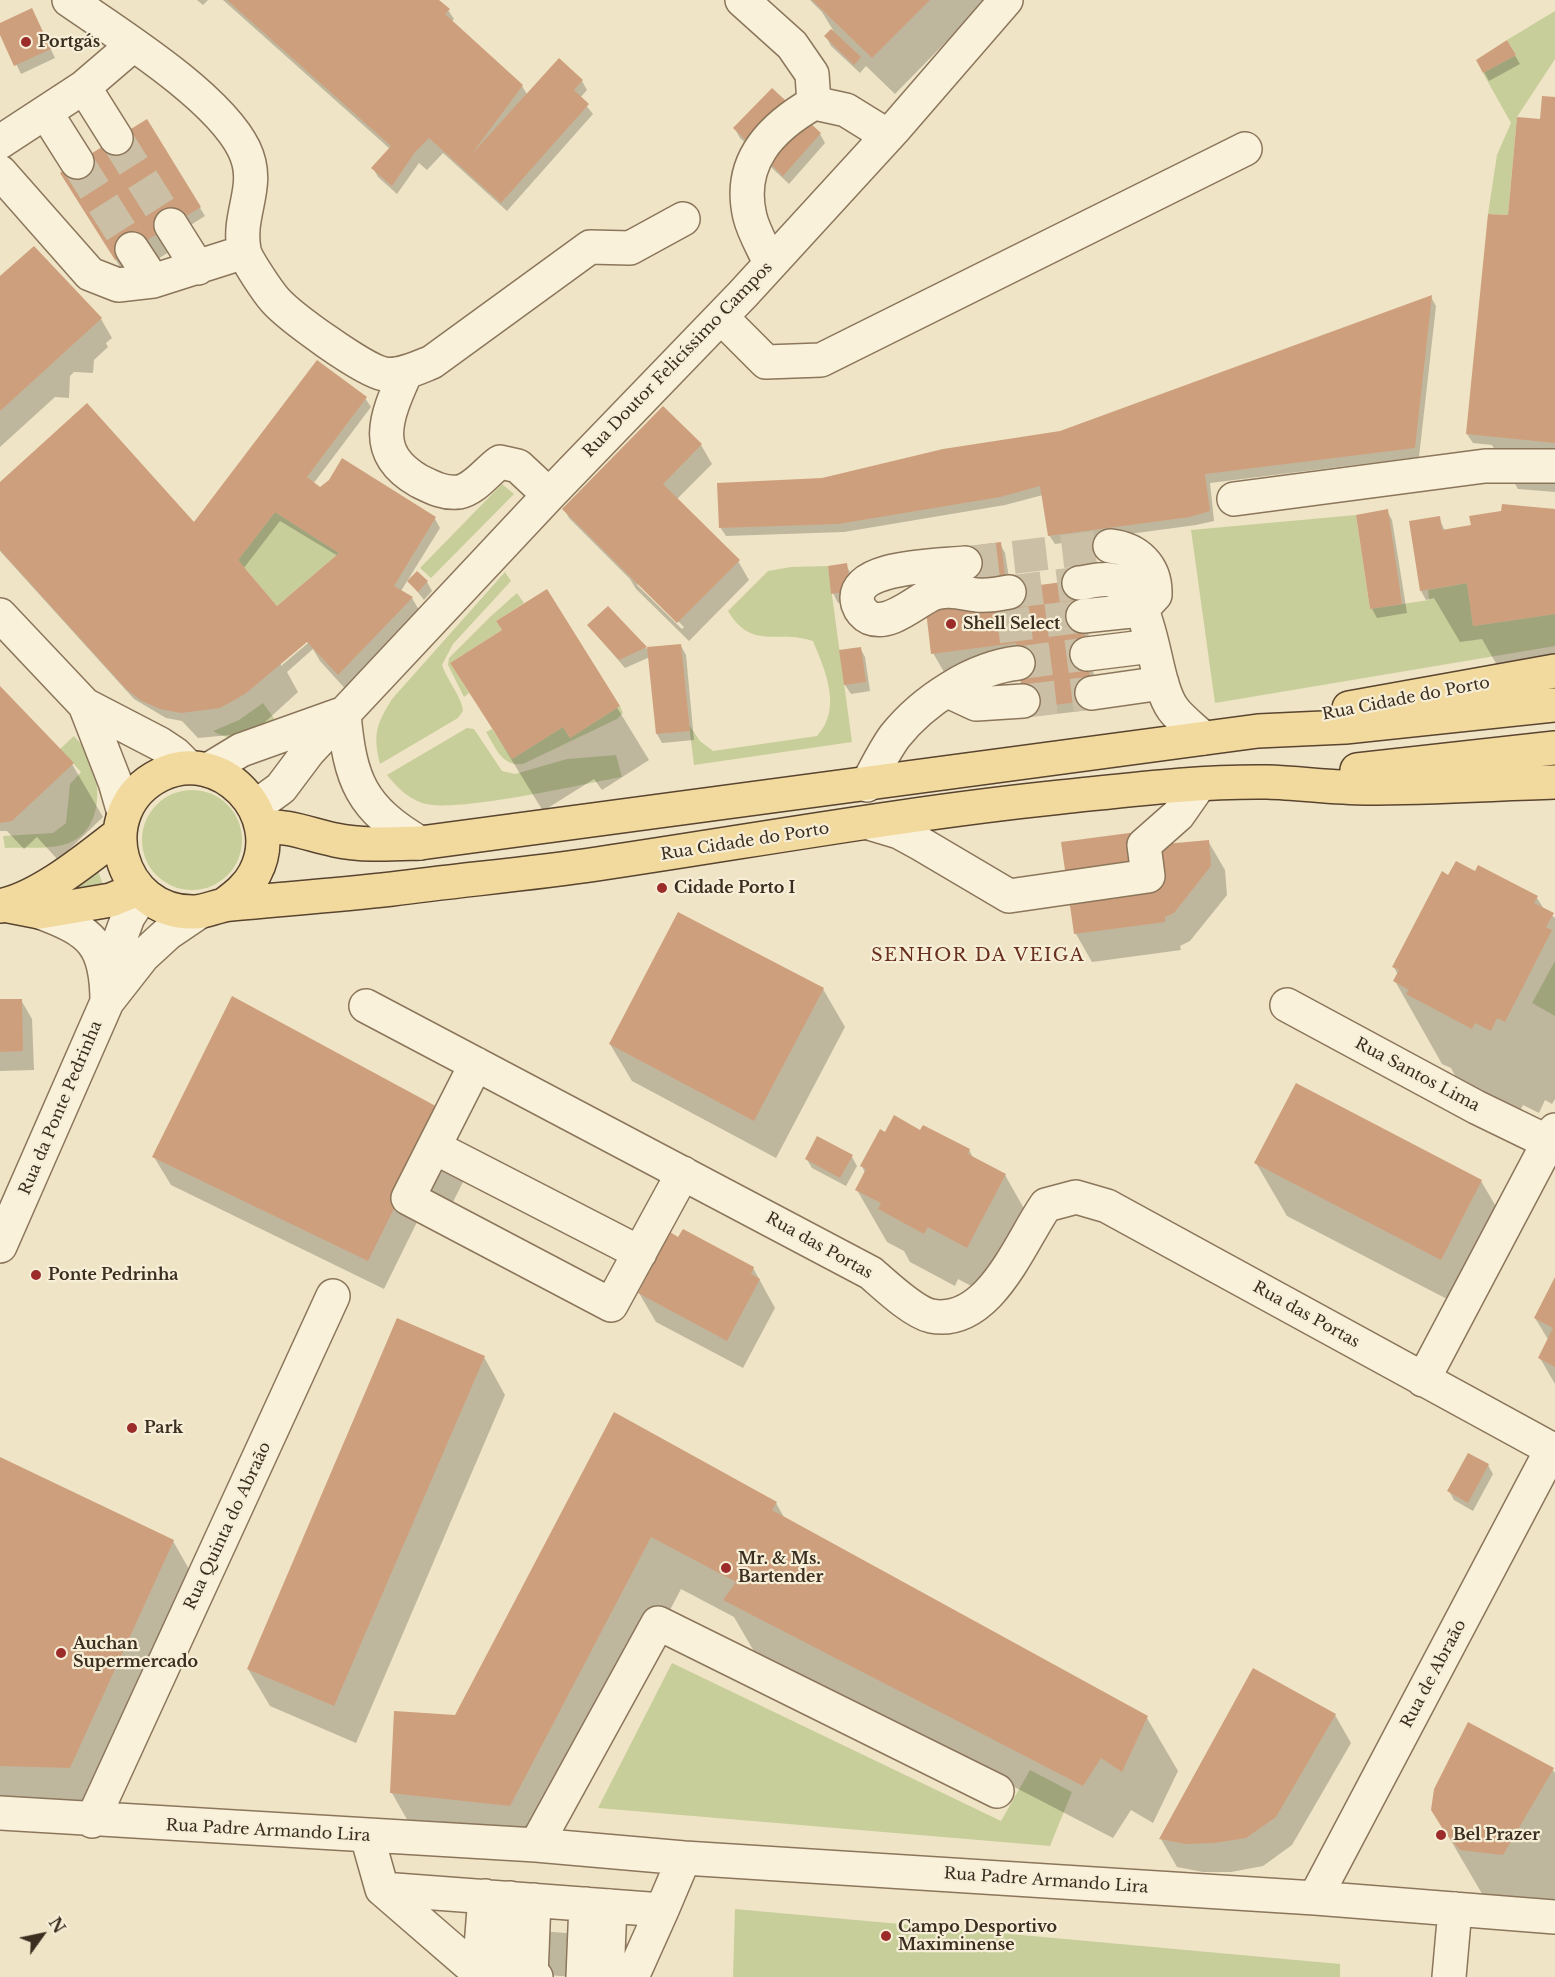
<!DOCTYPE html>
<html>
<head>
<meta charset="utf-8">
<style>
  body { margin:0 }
  #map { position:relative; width:1555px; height:1977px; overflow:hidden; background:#efe4c6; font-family:"Libre Baskerville",serif }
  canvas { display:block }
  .north { position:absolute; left:12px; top:1905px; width:60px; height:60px; -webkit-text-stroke:4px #f6eed6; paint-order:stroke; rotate:57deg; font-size:16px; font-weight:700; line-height:24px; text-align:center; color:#3b2d1f }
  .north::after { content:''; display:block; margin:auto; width:21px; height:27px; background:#3b2d1f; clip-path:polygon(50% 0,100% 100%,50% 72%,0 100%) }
</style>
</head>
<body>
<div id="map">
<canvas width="1555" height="1977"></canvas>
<div class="north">N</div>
</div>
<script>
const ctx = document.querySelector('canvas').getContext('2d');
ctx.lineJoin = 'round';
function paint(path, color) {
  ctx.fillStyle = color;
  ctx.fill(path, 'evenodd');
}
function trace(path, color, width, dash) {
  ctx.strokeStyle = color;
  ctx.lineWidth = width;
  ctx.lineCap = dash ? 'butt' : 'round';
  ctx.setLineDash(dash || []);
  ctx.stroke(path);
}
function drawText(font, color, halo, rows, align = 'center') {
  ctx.font = font + ' "Libre Baskerville",serif';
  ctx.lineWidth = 4.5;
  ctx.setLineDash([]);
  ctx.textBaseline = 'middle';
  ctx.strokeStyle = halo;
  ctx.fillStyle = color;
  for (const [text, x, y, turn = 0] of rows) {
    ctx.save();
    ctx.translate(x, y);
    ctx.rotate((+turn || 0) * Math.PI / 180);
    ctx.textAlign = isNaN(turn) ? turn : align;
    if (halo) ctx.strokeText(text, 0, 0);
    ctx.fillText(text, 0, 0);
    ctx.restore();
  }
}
paint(new Path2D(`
  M1555 11V59L1517 117 1508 215 1488 214 1497 155 1511 123 1483 73 1516 55 1507 40Z
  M502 484 514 494 431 578 420 568Z
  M275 512 339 553 277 606 238 560Z
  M1356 515 1370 609 1429 600 1428 590 1467 583 1473 626 1555 614V646L1215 703 1191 530Z
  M828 566 852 742 694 765 689 725 700 741 713 751 817 736C842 709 826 672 813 641 777 629 752 651 728 611L768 571 791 567Z
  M505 572 511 581 453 644 442 665C447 680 462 697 463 711L458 718 380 764C373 734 376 725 392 699Z
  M517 593 524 603 496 621 502 630 450 663 469 693 464 697 448 665 449 658 490 617Z
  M263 703 281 728C258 734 234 745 213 731L239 720Z
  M620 706 623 713 617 719 523 764C502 767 496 748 486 732L492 729 512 759 563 727 570 738Z
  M467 728 474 729 502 771 515 774 567 759 616 755 622 777C583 784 452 814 422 803 406 797 397 787 387 775Z
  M74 736C78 741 85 747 88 754 102 781 104 829 69 843 51 850 24 847 5 848L3 836 53 833 66 823 70 784 81 772 60 749Z
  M142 840a50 50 0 1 1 100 0a50 50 0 1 1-100 0Z
  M96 865 103 885 67 894Z
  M1555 961V1016L1532 1003Z
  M672 1663 1001 1821 1030 1770 1072 1792 1050 1846 598 1808Z
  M735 1909 1340 1964V1977H733Z`), '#c7ce9a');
paint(new Path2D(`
  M197 0H208L203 5Z
  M223 0H437L448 10 454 19 451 22 522 86 528 96 582 81 587 90 580 98 593 114 507 211 443 153 427 170 419 163 397 194 378 177 373 168 390 149Z
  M810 0H987L895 94 866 66 860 73 831 46 826 36 833 30 822 12Z
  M36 19 55 58 21 74 0 31V24Z
  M1507 42 1520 64 1489 81 1478 61Z
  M1555 99V492L1518 489 1492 445 1473 443 1467 434 1509 217 1541 121Z
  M147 121 205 216 189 226 195 236 127 278 73 192Z
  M735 129 820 134 825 143 789 184 740 138Z
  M0 278 101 319 112 338 106 343 108 347 94 360 93 373 74 372 70 376 69 398 55 397 0 447Z
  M1431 297 1436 306 1419 457 1210 483 1214 521 1196 525 1055 544 1049 535 1043 495 1005 505 844 532 726 536 720 527 822 479 1061 432Z
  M365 398 371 407 313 484 320 489 330 481 343 460 435 519 440 528 401 591 412 598 423 617 349 693 320 661 313 649 287 672 298 692 253 733 198 738 182 721 166 718 134 699 0 551V484L194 524ZM280 521 338 556 277 608 243 569ZM355 603 281 666V662Z
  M701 445 712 464 676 500 738 561 749 580 689 641 636 589 630 579 569 518 564 509ZM639 583 684 627 682 629 637 585Z
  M1387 511 1392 520 1407 613 1377 618 1372 609Z
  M1555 511V671L1505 679 1482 639 1460 642 1434 598 1426 600 1421 591 1439 518 1445 531Z
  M1000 544 1005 553 1010 584 969 579Z
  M846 565 851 574 855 600 838 603 833 593Z
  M409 581 427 582 432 591 424 600Z
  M546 591 649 760 602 790 594 779 543 811 452 663 504 631Z
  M1083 591 1098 709 1031 717 1025 708 1018 653 987 667 944 672 933 653Z
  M608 608 647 649 681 646 686 655 694 740 662 743 657 734 650 657 625 668 588 625Z
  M860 648 865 657 870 691 851 694 845 685Z
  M0 688 72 764 103 817 58 860 37 837 24 849 7 831H0Z
  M1208 841 1225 870 1227 895 1190 941 1180 946 1181 950 1092 962 1076 934 1063 844 1160 846Z
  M1476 873 1537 898 1544 909 1555 918V1099L1552 1104 1545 1100 1539 1113 1523 1105 1520 1111 1456 1077 1451 1068 1442 1064 1395 981 1398 975 1394 967 1449 877Z
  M823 989 845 1027 776 1158 632 1081 610 1044Z
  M21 1000 32 1019 34 1070 0 1071V1001Z
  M442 1111 472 1164 439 1230 418 1220 384 1289 171 1185 154 1157Z
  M885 1134 969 1150 974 1159 1005 1175 1035 1228 998 1300 958 1279 955 1286 910 1262 904 1251 887 1242 857 1190 865 1173 862 1166Z
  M852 1157 857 1166 846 1186 812 1168 806 1158Z
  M1256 1163 1481 1181 1512 1234 1472 1312 1287 1216Z
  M753 1268 775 1308 743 1368 656 1322 639 1293Z
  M1555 1280V1384L1540 1358 1549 1341 1535 1318Z
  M484 1357 505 1395 356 1743 270 1706 248 1669Z
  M615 1414 776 1503 785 1519 1147 1718 1178 1771 1153 1823 1131 1810 1113 1838 755 1653 734 1617 681 1589 540 1858 422 1846 392 1793 456 1717Z
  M0 1459 173 1541 194 1578 91 1805 0 1803Z
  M1488 1465 1493 1474 1473 1511 1454 1500 1449 1491Z
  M1335 1715 1351 1743 1292 1845 1263 1866 1231 1872H1203L1177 1867 1161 1839Z
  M1553 1770 1555 1773V1904H1488L1433 1810Z
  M497 1928 623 1937 628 1946 626 1977H576L500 1972Z`), '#0003');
paint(new Path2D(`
  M227 0H439L450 9 445 14 523 85 471 155 559 58 583 80 574 90 589 104 501 203 429 138 415 152 392 186 371 168 391 146Z
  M812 0H930L872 58Z
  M32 8 51 49 14 66 0 35V23Z
  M831 29 861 57 854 65 824 36Z
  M1507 40 1516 55 1483 73 1476 60Z
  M772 88 821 133 783 176 733 128Z
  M1542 96 1555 97V443L1466 434 1488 214 1508 215 1517 117 1540 119Z
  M147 119 201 207 115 260 60 173Z
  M34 246 102 318 0 411V276Z
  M1432 295 1415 448 1205 474 1210 511 1190 517 1048 536 1040 486 1000 497 838 524 719 528 717 483 822 478 943 449 1060 431Z
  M317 360 367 397 307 477 320 487 329 480 342 458 436 517 394 586 413 597 338 675 307 642 245 694 220 708 181 713 160 709 142 701 127 690 0 550V482L87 403 194 522ZM275 512 339 553 277 606 238 560Z
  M663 406 702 444 663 484 740 560 677 623 562 509Z
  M1502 504 1555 509V614L1473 626 1467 583 1420 591 1409 521 1440 516 1442 530 1471 525 1469 516 1501 511Z
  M1388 509 1402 604 1370 609 1356 515Z
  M1001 542 1005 575 967 580 963 547Z
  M847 563 851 591 831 594 828 566Z
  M417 571 428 581 418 592 407 581Z
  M1078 580 1093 700 1024 709 1016 643 931 654 926 611 994 603 1009 589Z
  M547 589 620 706 570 738 563 727 512 759 450 663 502 630 496 621Z
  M608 606 647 647 681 644 690 731 656 734 647 647 619 660 587 625Z
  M861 647 866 682 844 685 839 650Z
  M0 686 74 763 12 821 0 823Z
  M1152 830 1154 845 1209 840 1211 866 1174 913 1165 917V922L1074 934 1061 842Z
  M1456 861 1475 871 1478 865 1538 896 1534 903 1554 913 1546 927 1552 930 1505 1022 1497 1018 1491 1031 1475 1023 1472 1029 1406 994 1409 990 1393 981 1399 970 1392 967 1442 871 1448 875Z
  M678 912 824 988 754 1121 609 1044Z
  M232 996 443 1110 368 1261 152 1157Z
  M0 999H22L23 1051 0 1052Z
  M1296 1083 1482 1180 1441 1260 1254 1163Z
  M894 1115 920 1130 923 1125 970 1149 968 1154 1006 1174 967 1248 928 1227 924 1234 878 1209 881 1203 855 1190 866 1169 860 1166 880 1129 885 1132Z
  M817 1136 853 1155 840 1178 805 1159Z
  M683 1229 754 1267 751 1274 760 1279 727 1341 638 1293 670 1232 678 1237Z
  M1555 1277V1367L1538 1358 1553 1328 1534 1318Z
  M397 1318 485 1356 334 1706 247 1669Z
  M614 1412 777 1502 772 1510 1148 1716 1122 1772 1101 1758 1083 1786 723 1600 736 1582 651 1537 510 1806 390 1793 394 1711 455 1715Z
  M1468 1453 1489 1464 1468 1503 1447 1491Z
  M0 1457 174 1540 70 1768 0 1766Z
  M1253 1668 1336 1714 1276 1817 1246 1838 1214 1843 1186 1844 1159 1839Z
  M1468 1722 1554 1768 1503 1855 1460 1850 1446 1834 1431 1810 1434 1789Z`), '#ce9f7c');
trace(new Path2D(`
  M116 138 171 225
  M77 162 132 249
  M965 563 1110 546
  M1009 592 1079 583
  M998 627 1083 616
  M1018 663 1087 654
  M1023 701 1092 693`), '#cbbfa5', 33, [33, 16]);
const minor = new Path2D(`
  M69 0C118 34 218 96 244 149 262 186 237 212 244 250 246 260 268 292 275 300 290 317 363 370 384 374 399 377 417 368 432 362L590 247 630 248 683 219
  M742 0 792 45 812 74 814 103
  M84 87 116 138
  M46 113 77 162
  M0 142 84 87 133 45
  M0 172 90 274 118 285 153 281 244 252
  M171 225 198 268
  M132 249 153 281
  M770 263C764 249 754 233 750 217 737 163 770 128 814 103L846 110 888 136
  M721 317 766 362 821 360 1245 149
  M406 372C387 415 369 452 419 481 431 487 444 494 459 492 475 489 487 471 500 462L518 466 549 495
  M1234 499 1485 466H1555
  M965 563C940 566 847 565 858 604 860 610 864 615 870 618 890 626 915 602 932 594 947 588 962 593 977 595 987 596 999 594 1009 592
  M1079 583C1089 582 1101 578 1111 580 1156 589 1150 677 1173 709 1181 720 1194 729 1203 738
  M0 615 85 705 160 744 175 754 188 767
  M1083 616 1141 610 1155 595C1156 566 1137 549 1110 546
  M1087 654 1152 646
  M948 691 976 704 1023 701
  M1092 693 1162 683
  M85 705 115 782 124 813
  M344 714C350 781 361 808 420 843
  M208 770 241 750 339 715
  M867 785C876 768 884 751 895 736 923 701 973 668 1018 663
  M255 807 281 788 308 752 549 495 743 294 896 127 1006 0
  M869 823 899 832 921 844 1009 896 1148 876 1144 845 1178 815 1199 785
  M40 912C92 931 107 945 107 1002
  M107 974 128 917 143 894
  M1287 1005 1476 1107 1548 1142
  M366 1006 871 1273C885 1285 913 1312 931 1316 989 1327 1019 1244 1046 1205L1076 1197 1107 1206 1555 1451
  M476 1064 408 1198 611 1305 683 1173
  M434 1147 640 1253
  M0 1246 107 1002 143 956 168 933 199 912
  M1423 1380 1555 1130
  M0 1813 536 1845 684 1858 1315 1898 1555 1917
  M92 1821 333 1296
  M367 1836 382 1889 662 1910 684 1858
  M536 1845 658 1623 997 1791
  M382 1889 479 1973 536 1977
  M1315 1898 1552 1449
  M479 1973 485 1896
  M505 1975 510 1898
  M531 1977 534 1900
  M583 1977 586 1904
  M607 1977 610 1906
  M632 1977 662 1910
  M1449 1977 1455 1909`);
const major = new Path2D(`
  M1349 708 1555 671
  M1357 770 1555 748
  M262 827C289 825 310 835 335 840 363 846 392 844 420 843L1258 731 1345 727 1555 705
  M4 905 40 912 111 900 138 889
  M224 905C236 896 248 887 255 873 286 814 220 745 160 775 90 810 118 915 196 912 207 911 219 905 231 904 284 899 338 895 392 889 460 880 529 874 597 864 752 841 906 813 1061 797 1129 790 1199 781 1267 782 1300 783 1333 788 1366 788 1429 788 1492 784 1555 782
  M0 906C40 898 88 858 119 834`);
trace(minor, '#8b765b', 36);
trace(major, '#59442f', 36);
trace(minor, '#f9f1da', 33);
trace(major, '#f2da9e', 33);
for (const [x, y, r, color] of [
  [26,42,6,"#9b2c2a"],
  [951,624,6,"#9b2c2a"],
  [662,888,6,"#9b2c2a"],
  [36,1275,6,"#9b2c2a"],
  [132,1428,6,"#9b2c2a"],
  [726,1568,6,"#9b2c2a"],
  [61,1653,6,"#9b2c2a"],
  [1441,1835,6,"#9b2c2a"],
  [886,1936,6,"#9b2c2a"]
]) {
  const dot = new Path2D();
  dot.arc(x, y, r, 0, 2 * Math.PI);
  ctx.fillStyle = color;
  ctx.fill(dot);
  trace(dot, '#f6eed6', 2);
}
drawText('bold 16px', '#3b2d1f', '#f6eed6', [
  ["Portgás",38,42],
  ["Shell Select",963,624],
  ["Cidade Porto I",674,888],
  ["Ponte Pedrinha",48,1275],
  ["Park",144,1428],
  ["Mr. & Ms.",738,1559],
  ["Bartender",738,1577],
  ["Auchan",73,1644],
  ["Supermercado",73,1662],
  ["Bel Prazer",1453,1835],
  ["Campo Desportivo",898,1927],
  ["Maximinense",898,1945]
], 'left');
drawText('16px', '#3b2d1f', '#f6eed6', [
  ["Rua Doutor Felicíssimo Campos",678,360,-46],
  ["Rua Cidade do Porto",1406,699,-11],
  ["Rua Cidade do Porto",745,842,-9],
  ["Rua Santos Lima",1417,1075,28],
  ["Rua da Ponte Pedrinha",61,1108,-67],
  ["Rua das Portas",819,1246,29],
  ["Rua das Portas",1306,1315,29],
  ["Rua Quinta do Abraão",228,1526,-65],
  ["Rua de Abraão",1434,1674,-62],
  ["Rua Padre Armando Lira",268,1831,3],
  ["Rua Padre Armando Lira",1046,1881,4]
]);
ctx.letterSpacing = '1.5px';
drawText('18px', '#692f1e', '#f6eed6', [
  ["SENHOR DA VEIGA",978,956]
]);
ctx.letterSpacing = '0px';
</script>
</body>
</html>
